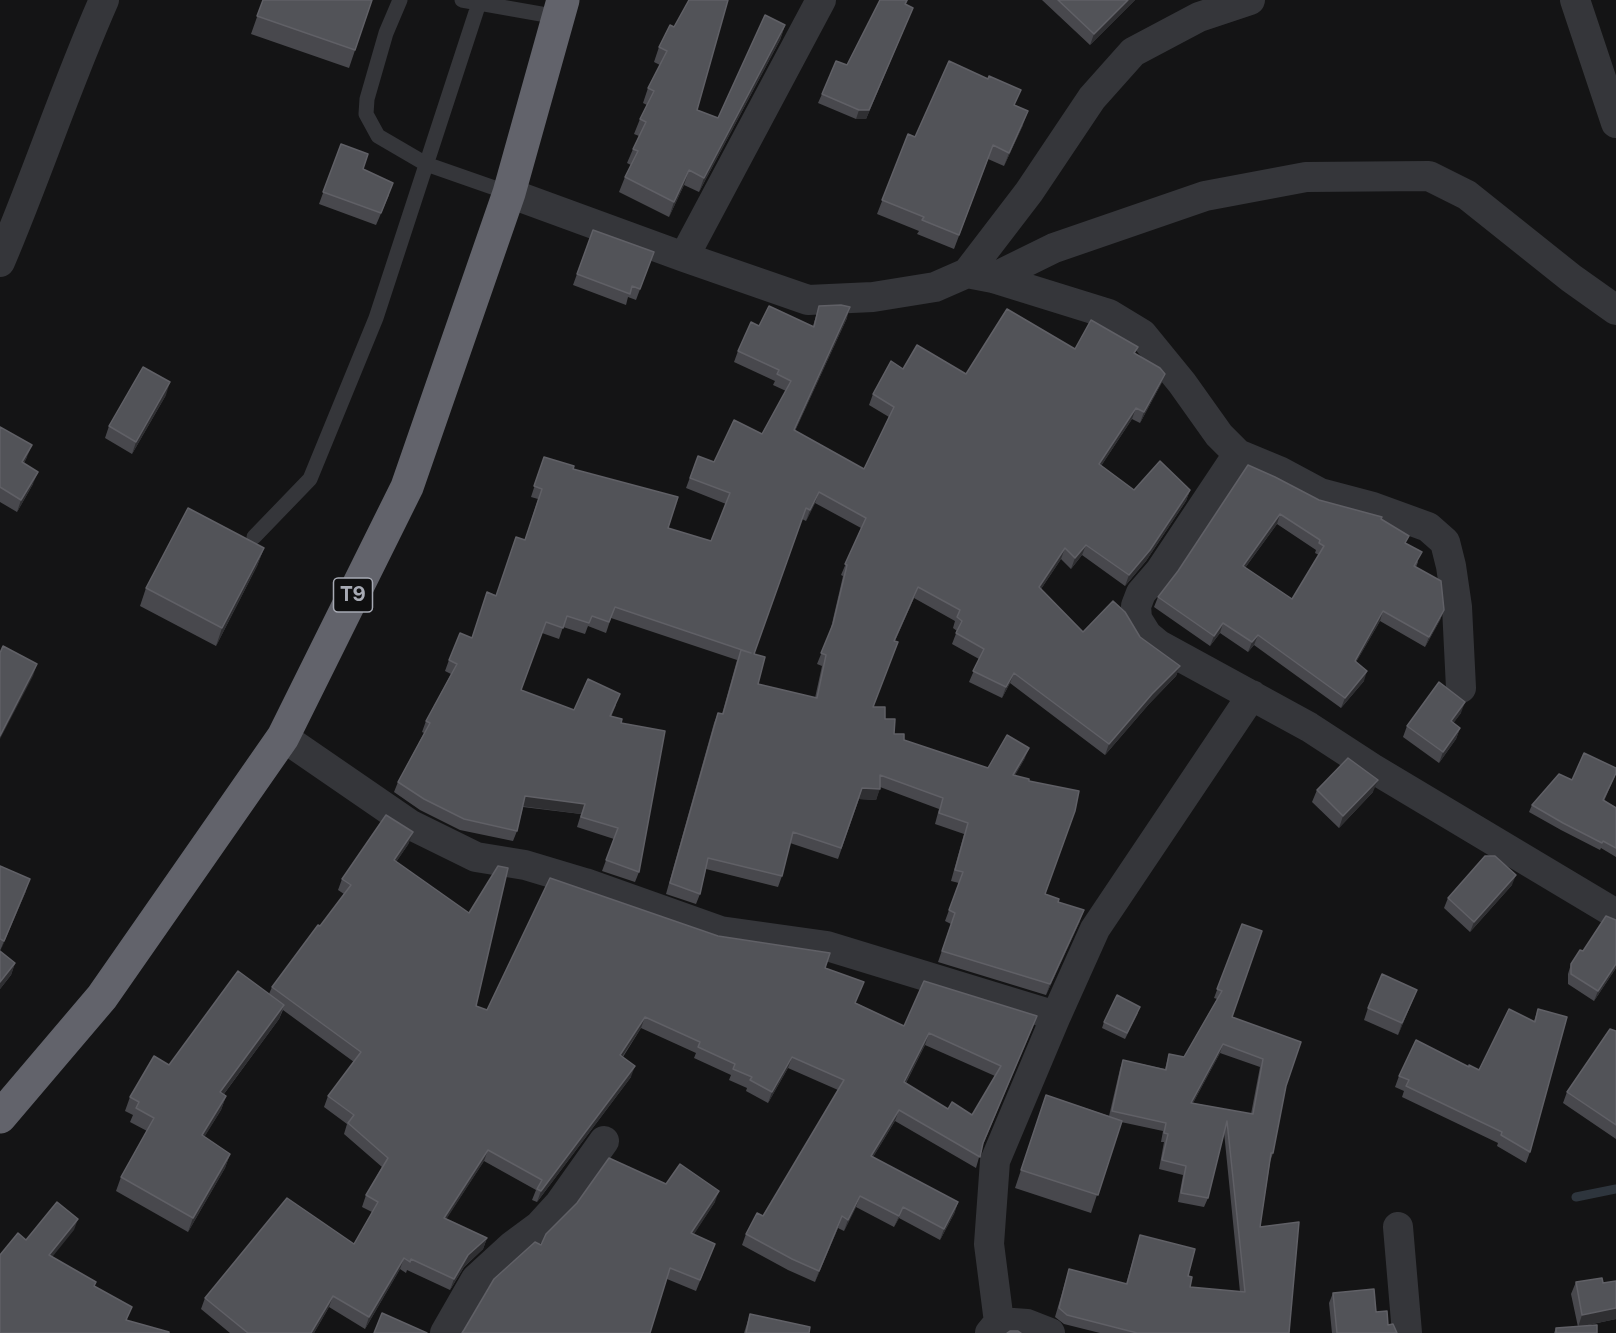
<!DOCTYPE html>
<html>
<head>
<meta charset="utf-8">
<style>
  body { margin:0 }
  canvas { display:block; background:#141415 }
</style>
</head>
<body>
<canvas width="1616" height="1333"></canvas>
<script>
const ctx = document.querySelector('canvas').getContext('2d');
ctx.lineJoin = 'round';
function trace(path, color, width, dash) {
  ctx.strokeStyle = color;
  ctx.lineWidth = width;
  ctx.lineCap = dash ? 'butt' : 'round';
  ctx.setLineDash(dash || []);
  ctx.stroke(path);
}
function paint(path, color) {
  ctx.fillStyle = color;
  ctx.fill(path, 'evenodd');
}
function drawText(font, color, halo, rows, align = 'center') {
  ctx.font = font + ' "Public Sans",sans-serif';
  ctx.lineWidth = 6;
  ctx.setLineDash([]);
  ctx.textBaseline = 'middle';
  ctx.strokeStyle = halo;
  ctx.fillStyle = color;
  for (const [text, x, y, turn = 0] of rows) {
    ctx.save();
    ctx.translate(x, y);
    ctx.rotate((+turn || 0) * Math.PI / 180);
    ctx.textAlign = isNaN(turn) ? turn : align;
    if (halo) ctx.strokeText(text, 0, 0);
    ctx.fillText(text, 0, 0);
    ctx.restore();
  }
}
trace(new Path2D(`
  M1576 1197 1616 1189`), '#2e353d', 9);
trace(new Path2D(`
  M400 0 386 33 367 99 366 114 378 136 426 164 509 193
  M462 0 558 17
  M254 537 310 479 376 318 479 3`), '#35363a', 15);
trace(new Path2D(`
  M1575 0 1616 123
  M509 193 684 257 808 300 873 297 935 287 967 273 1029 192 1092 98 1133 52 1199 17 1250 0
  M684 257 821 0
  M0 262C37 175 66 86 104 0
  M967 273 993 278 1109 314 1142 334 1182 383 1219 435 1238 454 1279 471 1320 493 1373 507 1428 527 1445 542 1451 566 1457 607 1461 688
  M993 278 1054 248 1205 196 1306 177 1429 176 1467 195 1571 278 1616 310
  M1238 454 1160 571 1141 593 1136 606 1137 619 1147 635 1159 645 1309 727 1372 768 1616 914
  M283 737 411 825 476 857 525 865 585 883 720 931 827 946 1056 1016
  M1398 1227 1407 1333
  M999 1322 989 1244 995 1161 1056 1016 1095 929 1252 695
  M445 1333 476 1279 512 1246 539 1226 560 1203 604 1141
  M990 1333 999 1322 1027 1324 1050 1333`), '#35363a', 30);
trace(new Path2D(`
  M0 1117 102 997 283 737 407 487 509 193 563 0`), '#62636b', 33);
paint(new Path2D(`
  M263 0H372L349 68 251 34Z
  M880 0H908L906 4 913 8 866 119H856L818 103 822 94 847 65Z
  M1042 0H1135L1090 45Z
  M785 25 780 40 699 192 684 185 669 217 619 192 625 177 631 165 627 163 633 149 639 136 634 134 640 119 647 105 643 103 648 88 660 65 654 62 659 47 674 27 697 110 718 118Z
  M1015 105 1023 125 1004 166 988 159 954 249 917 234 919 231 877 214 908 134 915 137Z
  M341 144 363 169 389 195 376 225 319 204Z
  M593 230 654 252 636 300 628 297 626 305 573 285Z
  M819 306 847 318 795 431 864 469 889 417 869 405 873 394 903 369 966 374 1075 349 1135 354 1165 374 1161 384 1140 423 1132 419 1101 466 1134 490H1190L1186 501 1146 561 1125 586 1082 555 1071 569 1061 559 1041 589 1083 632 1140 637 1180 666 1176 676 1149 704 1105 755 1010 683 1002 698 969 682 979 659 952 644 957 631 953 628 955 621 914 598 895 641 873 707 885 719 894 734 904 740 988 768 1025 758 1015 775 1029 781 1045 894 1058 902 1080 921 1046 995 938 962 951 924 945 921 959 883 951 881 964 834 935 824 939 809 880 787 876 800 859 799 838 859 790 843 782 876 778 887 706 869 700 894 696 904 666 894 714 723 718 713 722 714 737 660 611 618 606 633 588 626 585 634 563 627 559 639 542 633 521 690 574 710 616 705 611 717 621 723 639 872 635 882 602 871 614 839 577 827 581 814 523 807 517 831 513 841 460 830 420 810 394 792 398 782 424 733 422 732 426 721 451 674 445 671 449 660 472 638 487 592 496 595 525 540 538 499 531 497 544 457 573 469 668 528 711 541 726 504 686 488 698 456 714 462 762 434 786 391 773 385 775 381 734 362 738 351 759 326H813ZM815 503 861 528 841 575 843 576 830 632 817 664 822 666 815 698 758 684 754 654 802 519 806 521Z
  M166 395 132 454 105 438 109 426Z
  M0 427 27 457 24 463 33 484 17 512 0 502Z
  M1248 465 1319 500 1381 519 1406 543 1418 562 1416 567 1444 610 1440 620 1425 647 1380 621 1356 662 1364 681 1341 708 1254 645 1248 652 1220 633 1210 646 1154 607 1158 597 1178 571ZM1277 524 1316 550 1315 553 1319 555 1292 599 1245 568Z
  M264 548 257 566 216 646 140 606 146 588Z
  M1461 713 1453 723 1460 728 1456 739 1439 763 1403 737 1407 726Z
  M1615 776 1604 801 1616 807V857L1601 848 1600 850 1561 830 1529 812 1532 805 1572 780Z
  M1317 790 1373 792 1339 828 1312 802Z
  M409 843 396 862 476 1006 487 1010 718 936 825 968 856 1003 904 1026 1037 1016 982 1147 976 1168 895 1121 873 1157 958 1202 954 1214 940 1240 899 1218 894 1227 856 1207 844 1231 838 1228 815 1282 788 1270 742 1245 746 1234 763 1216 838 1090 788 1068 768 1103 746 1091 747 1088 729 1080 731 1075 694 1058 696 1053 641 1028 623 1057 631 1077 537 1202 532 1200 536 1190 484 1161 446 1219 487 1238 483 1249 464 1267 450 1290 407 1270 406 1273 400 1269 365 1329 329 1307 314 1333H230L201 1309 205 1298 354 1244 372 1212 362 1207 366 1195 382 1167 344 1134 347 1124 324 1107 328 1096 354 1062 283 1010 279 1019 224 1094 226 1096 221 1110 204 1137 230 1154 225 1168 188 1232 116 1191 121 1177 147 1131 130 1122 133 1115 125 1111 130 1097 169 1065 269 994 272 987 320 926 344 894 338 890 342 879ZM925 1045 995 1076 972 1115 948 1109 906 1083Z
  M0 866 26 891 0 951 15 963 11 975 0 989Z
  M1512 885 1470 932 1444 908 1448 898Z
  M1242 924 1232 1017 1286 1086 1273 1153 1270 1162 1260 1227 1289 1333H1100L1064 1324 1055 1317 1069 1269 1126 1284 1140 1235 1188 1276 1190 1287 1240 1292 1224 1132 1208 1198 1204 1207 1178 1202 1183 1175 1159 1169 1164 1142H1161L1163 1131 1121 1122 1091 1213 1015 1188 1046 1095 1109 1116 1120 1069 1123 1060 1165 1069 1169 1054 1184 1057 1217 999 1214 998ZM1220 1053 1260 1067 1251 1114 1193 1103Z
  M1571 964 1616 968 1594 1001 1568 984V974Z
  M1417 990 1398 1035 1364 1020 1368 1008Z
  M1538 1009 1530 1152 1526 1163 1497 1146 1498 1143 1402 1097 1404 1091 1395 1087 1399 1076 1469 1067 1479 1070 1534 1021Z
  M1138 1013 1125 1039 1102 1028 1104 1022Z
  M1616 1031V1139L1563 1103 1567 1092Z
  M666 1184 715 1202 693 1235 715 1244 696 1291 667 1279 541 1245Z
  M1616 1281V1319L1579 1327 1597 1333H1554L1556 1328 1578 1327 1571 1294 1576 1282 1603 1283Z
  M1333 1293 1376 1312 1397 1333H1332L1329 1303Z
  M750 1314 809 1333H744Z`), '#48484d');
paint(new Path2D(`
  M1128 0H1135L1090 45 1094 34Z
  M913 8 866 119H856L859 110Z
  M785 25 780 40 699 192 704 178Z
  M1028 111 1023 125 1004 166 1009 153Z
  M689 170 684 185 669 217 674 202Z
  M850 307 847 318 790 441 794 430Z
  M1165 374 1161 384 1140 423 1144 412Z
  M170 382 166 395 132 454 136 442Z
  M1136 408 1132 419 1095 475 1099 464Z
  M32 445 27 457 18 474 22 462Z
  M38 472 33 484 17 512 21 500Z
  M1190 490 1186 501 1146 561 1125 586 1129 575Z
  M819 492 815 503 806 521 810 510Z
  M1280 514 1277 524 1239 576 1243 566Z
  M1086 545 1082 555 1071 569 1075 558Z
  M264 548 257 566 216 646 222 628Z
  M1065 548 1061 559 1035 598 1039 587Z
  M918 587 914 598 890 651 894 641Z
  M1444 610 1440 620 1425 647 1429 637Z
  M1383 611 1380 621 1351 671 1355 661Z
  M1223 623 1220 633 1210 646 1214 636Z
  M1258 635 1254 645 1248 652 1252 642Z
  M37 664 33 676 0 739V736Z
  M1180 666 1176 676 1149 704 1105 755 1109 744 1152 694Z
  M1367 671 1364 681 1341 708 1345 698Z
  M1014 673 1010 683 1002 698 1006 687Z
  M1465 702 1461 713 1447 732 1451 721Z
  M1460 728 1456 739 1439 763 1443 752Z
  M1029 748 1025 758 1009 786 1013 775Z
  M1378 780 1373 792 1339 828 1343 816Z
  M862 788 880 789 876 800 859 799Z
  M525 796 585 804 581 814 521 806Z
  M413 832 409 843 390 871 394 860Z
  M1516 875 1512 885 1470 932 1474 922Z
  M30 879 26 891 0 952 4 941Z
  M1084 910 1080 921 1046 995 1050 984Z
  M15 963 11 975 0 989V982Z
  M1616 964V968L1594 1001 1598 991Z
  M1417 990 1412 1002 1398 1035 1402 1023Z
  M284 1005 279 1019 215 1106 220 1092Z
  M1037 1016 1033 1027 979 1154 983 1143Z
  M645 1017 641 1028 616 1066 620 1055Z
  M929 1033 925 1045 900 1094 904 1082Z
  M1223 1044 1220 1053 1188 1112 1191 1103Z
  M792 1057 788 1068 768 1103 772 1092Z
  M635 1066 631 1077 537 1202 541 1191Z
  M226 1096 221 1110 197 1149 202 1135Z
  M899 1110 895 1121 867 1167 871 1156Z
  M488 1150 484 1161 440 1229 444 1218Z
  M230 1154 225 1168 188 1232 193 1218Z
  M719 1191 715 1202 687 1245 691 1233Z
  M860 1196 856 1207 844 1231 848 1220Z
  M958 1202 954 1214 940 1240 944 1229Z
  M903 1207 899 1218 894 1227 899 1216Z
  M842 1216 838 1228 815 1282 819 1271Z
  M78 1219 74 1230 45 1266 49 1255Z
  M487 1238 483 1249 464 1267 450 1290 454 1279 468 1255Z
  M404 1258 400 1269 365 1329 369 1317Z
  M333 1296 329 1307 314 1333H311Z
  M1616 1308V1319L1578 1327 1582 1315Z`), '#2f2f32');
const building = new Path2D(`
  M263 0H372L355 50 257 16Z
  M689 0H728L697 110 718 118 765 15 785 25 704 178 689 170 674 202 625 177 638 151 633 149 646 122 640 119 654 91 648 88 667 51 659 47 670 25 674 27Z
  M880 0H907L905 4 913 8 869 110H859L822 94 836 61 847 65Z
  M1058 0H1128L1094 34Z
  M949 61 988 79 989 76 1021 90 1014 105 1028 111 1009 153 993 145 959 235 922 220 924 217 882 200 908 134 915 137Z
  M341 144 368 154 363 169 393 183 381 213 323 192Z
  M593 230 654 252 640 289 632 286 630 294 577 274Z
  M841 305 850 307 794 430 864 469 894 407 873 394 891 361 903 369 917 345 966 374 1007 309 1075 349 1091 320 1138 347 1134 353 1160 368 1165 374 1144 412 1136 408 1099 464 1134 490 1160 461 1190 490 1150 550 1129 575 1086 545 1075 558 1065 548 1039 587 1083 632 1113 601 1125 612 1140 637 1180 666 1152 694 1109 744 1014 673 1006 687 973 671 984 649 956 633 962 621 957 617 960 610 918 587 894 641 898 642 873 707H885V719H895L894 734H904V740L988 768 1007 735 1029 748 1013 775 1029 779V781L1079 791 1075 811 1045 894 1059 899 1058 902 1084 910 1050 984 942 951 955 913 949 910 963 872 955 870 968 823 939 813 943 798 880 775V789L862 788 841 848 793 832 782 876 708 858 700 894 670 883 718 713 723 714 741 650 751 653 615 607 609 622 592 616 589 623 567 616 563 628 546 622 521 690 574 710 588 679 620 694 610 716 622 719 621 723 665 731 639 872 606 860 618 828 581 817 585 804 525 796 517 831 464 819 424 799 398 782 430 723 426 721 457 664 449 660 460 633 472 638 487 592 496 596 516 537 525 540 542 489 534 486 544 457 574 466 573 469 678 497 668 528 711 541 730 493 690 478 698 456 714 462 734 420 762 434 791 381 777 374 779 370 738 351 751 322 759 326 769 306 814 327 819 306ZM819 492 866 518 845 564 847 565 833 624 821 653 826 655 817 698 758 684 765 657 754 654 806 508 810 510Z
  M143 367 170 382 136 442 109 426Z
  M0 427 32 445 22 462 38 472 21 500 0 487Z
  M1248 465 1275 477 1319 500 1382 517 1381 519 1409 536 1405 543 1422 552 1414 566 1441 581 1444 610 1429 637 1383 611 1355 661 1367 671 1345 698 1258 635 1252 642 1223 623 1214 636 1158 597 1178 571ZM1280 514 1320 540 1319 543 1324 546 1292 599 1243 566Z
  M188 508 264 548 222 628 146 588Z
  M3 646 37 664 0 736V653Z
  M1439 682 1465 702 1451 721 1460 728 1443 752 1407 726Z
  M1584 753 1616 768V773L1603 800 1616 808V848L1603 841 1602 843 1563 823 1532 805 1559 774 1572 780Z
  M1348 758 1378 780 1343 816 1317 790Z
  M386 815 413 832 394 860 469 913 498 866 508 868 476 1006 487 1010 550 878 718 936 830 953 825 968 864 982 855 1003 904 1026 924 981 1037 1016 983 1143 980 1157 899 1110 871 1156 958 1202 944 1229 903 1207 899 1216 860 1196 848 1220 842 1216 819 1271 792 1259 746 1234 757 1213 763 1216 844 1080 792 1057 772 1092 750 1080 752 1077 733 1069 735 1064 698 1047 700 1042 645 1017 620 1055 635 1066 541 1191 537 1189 542 1180 488 1150 444 1218 487 1238 468 1255 454 1279 411 1259 410 1262 404 1258 369 1317 333 1296 311 1333H248L205 1298 287 1198 354 1244 378 1202 366 1195 388 1158 348 1123 354 1115 328 1096 361 1052 272 987 318 925 320 926 351 885 342 879ZM929 1033 1001 1066 972 1115 952 1102 948 1109 904 1082Z
  M1485 856H1495L1516 875 1474 922 1448 898Z
  M0 866 30 879 4 941 0 939Z
  M1606 916 1616 920V964L1598 991 1571 974V964L1580 950 1583 951Z
  M1242 924 1262 931 1232 1017 1301 1042 1286 1086 1273 1153H1271L1260 1227 1299 1222 1289 1333H1137L1067 1315 1059 1308 1069 1269 1127 1284 1140 1235 1195 1249 1188 1276 1192 1277 1190 1287 1245 1292 1227 1121 1208 1198 1181 1193 1186 1166 1162 1160 1168 1134 1164 1133 1166 1123 1112 1111 1123 1060 1166 1070 1169 1054 1184 1057 1222 991 1217 989ZM1223 1044 1263 1059 1253 1114 1191 1103Z
  M0 951 15 963 0 982Z
  M238 971 284 1005 220 1092 226 1096 202 1135 230 1154 193 1218 121 1177 154 1118 136 1108 139 1102 130 1097 154 1056 169 1065Z
  M1382 974 1417 990 1402 1023 1368 1008Z
  M1117 995 1140 1007 1127 1033 1104 1022Z
  M1509 1009 1535 1022 1538 1009 1567 1017 1530 1152 1501 1135 1502 1132 1406 1086 1409 1080 1399 1076 1416 1040 1469 1067V1065L1479 1070Z
  M1610 1029 1616 1031V1125L1567 1092Z
  M1046 1095 1122 1121 1098 1195 1021 1170Z
  M609 1158 666 1184 680 1164 719 1191 691 1233 715 1244 700 1280 670 1268 650 1333H462L464 1330 494 1279 535 1242 541 1245 546 1234 577 1203Z
  M57 1202 78 1219 49 1255 96 1282 94 1286 132 1307 126 1320 169 1332V1333H0V1255L18 1233 26 1240Z
  M1602 1278 1603 1283 1616 1281V1308L1582 1315 1576 1282Z
  M1374 1289 1376 1312 1387 1311 1388 1325 1393 1324 1397 1333H1337L1333 1293Z
  M382 1313 427 1333H374Z
  M750 1314 810 1327 809 1333H746Z
  M1597 1325V1333H1556V1328Z
  M1010 1331H1018L1021 1333H1007Z`);
paint(building, '#525358');
trace(building, '#606066', 1.5);
for (const [x, y, w] of [
  [353,595,39]
]) {
  const box = new Path2D();
  box.roundRect(x - w / 2, y - 17, w, 34, 4.5);
  ctx.fillStyle = '#0f0f10';
  ctx.fill(box);
  trace(box, '#a7aab4', 1.5);
}
drawText('bold 20px', '#a7aab4', null, [
  ["T9",353,595]
]);
</script>
</body>
</html>
